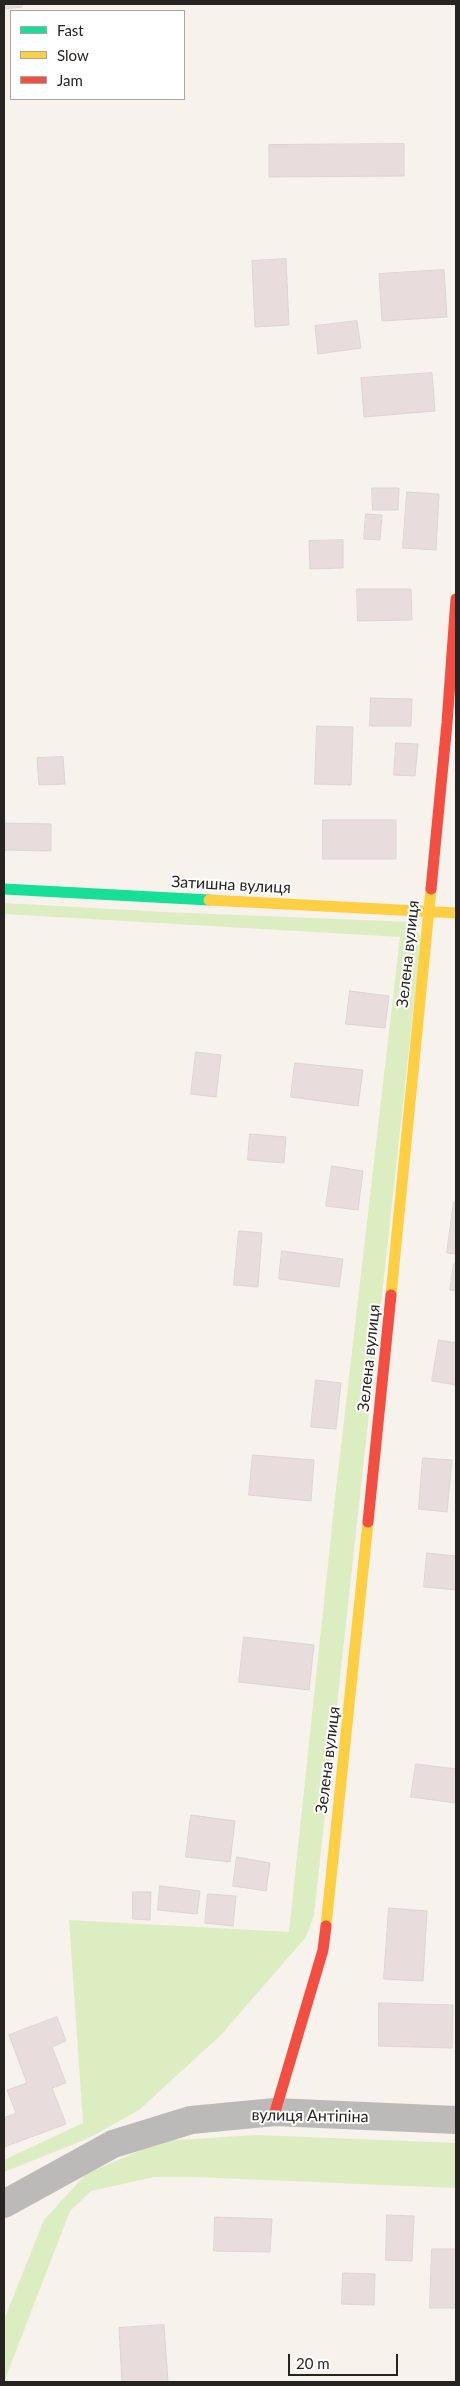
<!DOCTYPE html>
<html>
<head>
<meta charset="utf-8">
<style>
  body { margin:0 }
  #map { position:relative; width:460px; height:2386px; overflow:hidden; background:#f7f2ec; font-family:Lato,sans-serif }
  canvas { display:block }
  .frame { position:absolute; inset:0; border:5px solid #272320; pointer-events:none }
  .legend { position:absolute; left:10px; top:10px; width:175px; height:90px; box-sizing:border-box; background:#fff; border:1px solid #a9a7a6; margin:0; padding:6px 9px; list-style:none; font-size:15px; color:#272320 }
  .legend li { display:flex; align-items:center; gap:10px; height:25px }
  .legend b { width:25px; border:1px solid #a9a7a6 }
  .scale { position:absolute; left:288px; top:2354px; width:110px; height:22px; box-sizing:border-box; border:2px solid #272320; border-top:0; padding-left:6px; font-size:15px; line-height:18px; white-space:nowrap; color:#272320; -webkit-text-stroke:4px #fff; paint-order:stroke }
</style>
</head>
<body>
<div id="map">
<canvas width="460" height="2386"></canvas>
<div class="frame"></div>
<ul class="legend">
<li><b style="height:6px;background:#16e098"></b>Fast</li>
<li><b style="height:6px;background:#ffcf43"></b>Slow</li>
<li><b style="height:6px;background:#f24e42"></b>Jam</li>
</ul>
<div class="scale">20 m</div>
</div>
<script>
const ctx = document.querySelector('canvas').getContext('2d');
ctx.lineJoin = 'round';
function paint(path, color) {
  ctx.fillStyle = color;
  ctx.fill(path, 'evenodd');
}
function trace(path, color, width, dash) {
  ctx.strokeStyle = color;
  ctx.lineWidth = width;
  ctx.lineCap = dash ? 'butt' : 'round';
  ctx.setLineDash(dash || []);
  ctx.stroke(path);
}
function drawText(font, color, halo, rows, align = 'center') {
  ctx.font = font + ' Lato,sans-serif';
  ctx.lineWidth = 4;
  ctx.setLineDash([]);
  ctx.textBaseline = 'middle';
  ctx.strokeStyle = halo;
  ctx.fillStyle = color;
  for (const [text, x, y, turn = 0] of rows) {
    ctx.save();
    ctx.translate(x, y);
    ctx.rotate((+turn || 0) * Math.PI / 180);
    ctx.textAlign = isNaN(turn) ? turn : align;
    if (halo) ctx.strokeText(text, 0, 0);
    ctx.fillText(text, 0, 0);
    ctx.restore();
  }
}
paint(new Path2D(`
  M4 903 166 912 410 922 416 926 421 939 314 1915 306 1937 220 2036 139 2110 89 2138 4 2172V2160L83 2123 69 1920 289 1932 335 1498 400 937 4 914Z
  M256 2135 456 2143V2188L194 2177H154L91 2191 70 2211 4 2382V2320L44 2220 86 2174 162 2141Z`), '#ddedc2');
const building = new Path2D(`
  M4 4H22V7L4 9Z
  M404 144V176L269 177V145Z
  M286 259 289 325 255 327 252 261Z
  M444 270 447 317 382 321 379 274Z
  M357 321 361 348 318 354 315 326Z
  M432 373 435 411 364 417 361 378Z
  M372 488H399L398 510H373Z
  M407 492 439 494 436 550 403 548Z
  M366 514 382 515 380 540 364 539Z
  M343 540V568L310 569 309 541Z
  M357 589H411L412 620 358 621Z
  M371 698 412 699 411 726H370Z
  M317 726 353 727 351 785 315 784Z
  M396 743 418 744 415 776 394 775Z
  M63 757 65 784 39 785 37 758Z
  M323 820H396V859H323Z
  M4 823 51 824V851L4 850Z
  M350 991 389 996 385 1028 346 1024Z
  M196 1052 221 1055 216 1097 191 1094Z
  M295 1063 363 1070 358 1106 291 1097Z
  M250 1134 286 1137 284 1163 248 1160Z
  M332 1166 363 1171 358 1210 326 1206Z
  M454 1202H456V1254L447 1253Z
  M239 1231 262 1233 258 1287 234 1285Z
  M282 1251 343 1259 339 1287 279 1279Z
  M454 1264H456V1291L450 1290Z
  M439 1340 456 1343V1385L432 1381Z
  M316 1380 341 1383 336 1429 311 1427Z
  M253 1455 314 1460 311 1501 249 1495Z
  M423 1458 452 1460 447 1512 419 1509Z
  M427 1553 456 1556V1590L424 1587Z
  M244 1637 314 1645 309 1690 239 1682Z
  M416 1764 456 1769V1803L411 1797Z
  M191 1815 235 1821 230 1862 186 1857Z
  M237 1857 270 1863 266 1891 233 1886Z
  M160 1886 200 1891 197 1914 158 1910Z
  M133 1892H151L150 1920 133 1919Z
  M208 1894 236 1896 233 1926 205 1923Z
  M389 1908 427 1911 423 1981 384 1979Z
  M379 2003 453 2005 452 2048 379 2046Z
  M57 2017 66 2041 52 2047 66 2083 52 2088 66 2124 4 2147V2118L16 2113 7 2090 27 2083 9 2035Z
  M387 2215 414 2216 412 2261 386 2260Z
  M215 2217 272 2219 270 2252 214 2251Z
  M432 2249H456V2308H430Z
  M343 2273 375 2274 374 2305 342 2304Z
  M164 2325 168 2382H122L119 2328Z`);
paint(building, '#e8dcdd');
trace(building, '#dad5d4', 1);
trace(new Path2D(`
  M4 2204 113 2144 191 2120 275 2112 456 2120`), '#bcbab8', 28);
trace(new Path2D(`
  M4 889 209 900`), '#16e098', 11);
trace(new Path2D(`
  M209 900 456 913
  M391 1295 431 889
  M326 1926 368 1522`), '#ffcf43', 11);
trace(new Path2D(`
  M431 889 447 723 456 599
  M368 1522 391 1295
  M275 2112 323 1950 326 1926`), '#f24e42', 11);
drawText('16px', '#272320', '#fff', [
  ["Затишна вулиця",231,885,3],
  ["Зелена вулиця",408,954,-84],
  ["Зелена вулиця",369,1358,-84],
  ["Зелена вулиця",328,1760,-83],
  ["вулиця Антіпіна",310,2116,1]
]);
</script>
</body>
</html>
